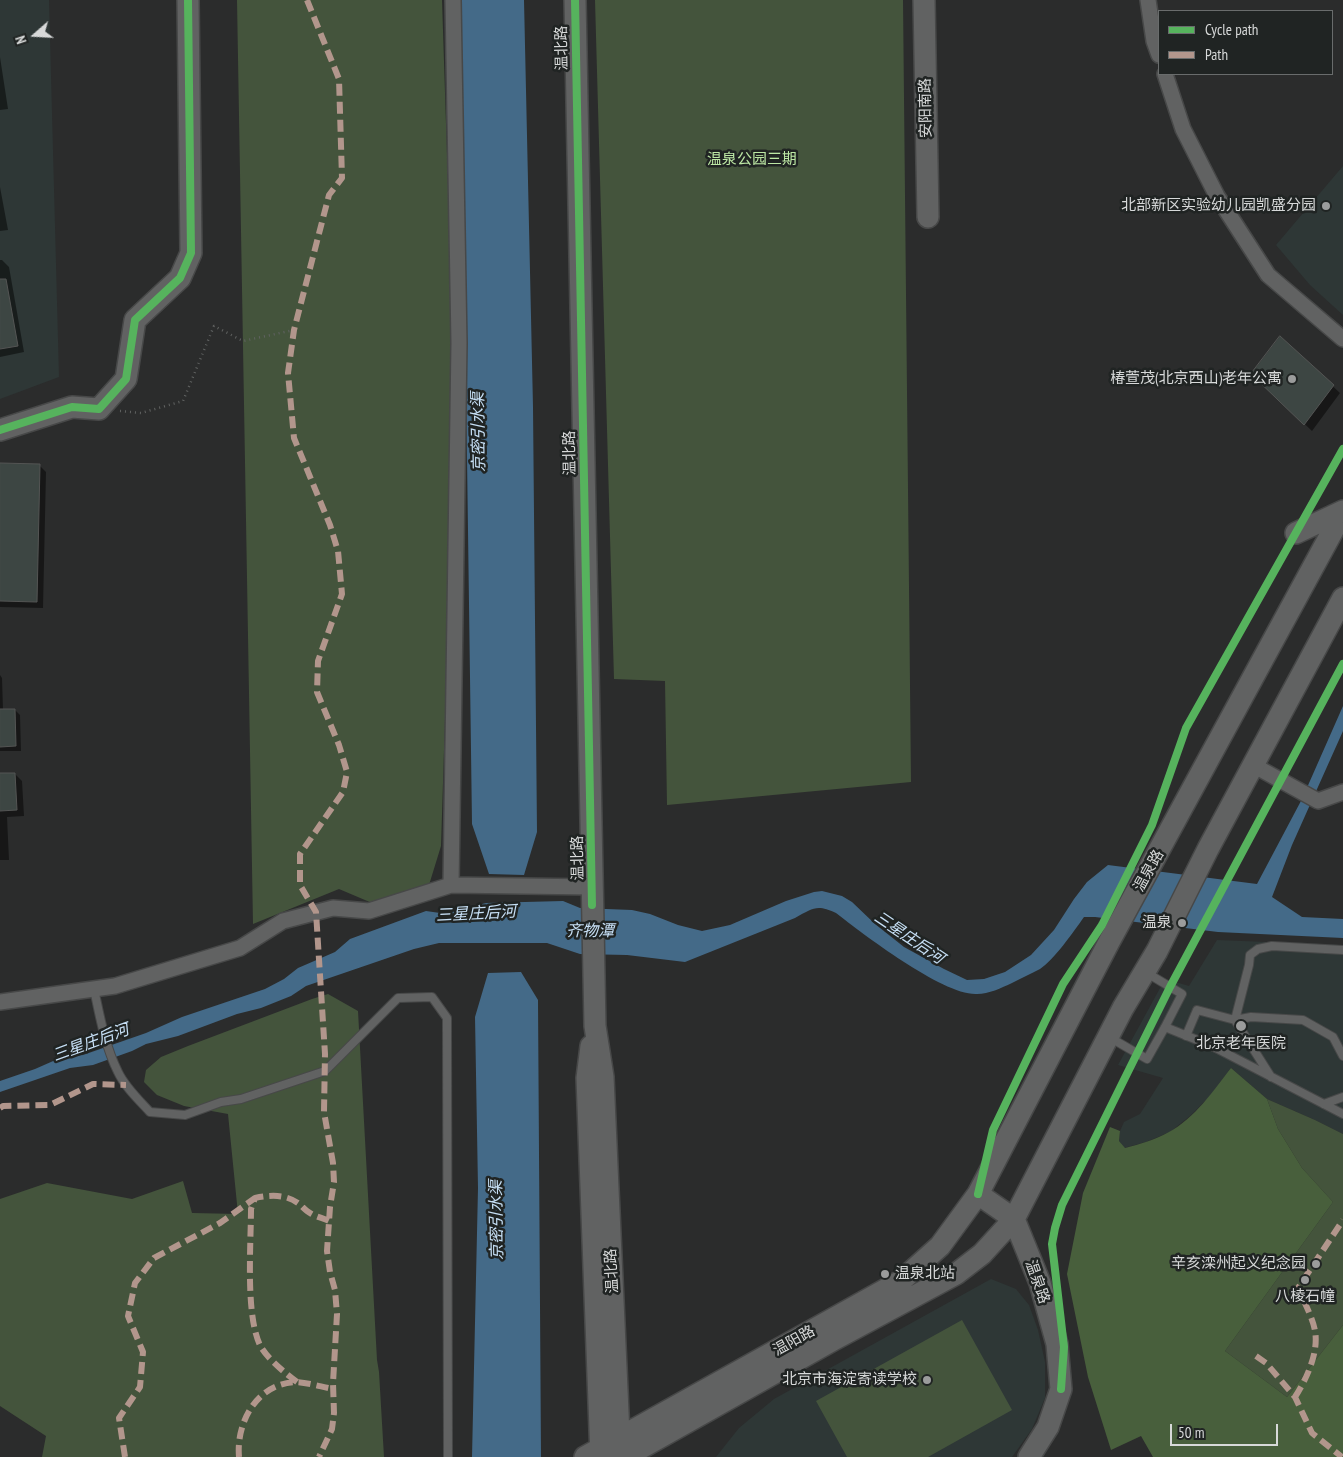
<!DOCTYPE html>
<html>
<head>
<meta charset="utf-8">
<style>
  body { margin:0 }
  #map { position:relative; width:1343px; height:1457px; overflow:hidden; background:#2b2c2c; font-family:"PT Sans Narrow",sans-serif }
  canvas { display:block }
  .legend { position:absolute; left:1158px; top:10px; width:175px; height:65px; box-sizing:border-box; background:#202423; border:1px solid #696c6c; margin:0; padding:6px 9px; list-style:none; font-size:15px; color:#d7d9d9 }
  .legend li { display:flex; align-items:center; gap:10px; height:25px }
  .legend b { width:25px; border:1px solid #696c6c }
  .north { position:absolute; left:10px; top:10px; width:50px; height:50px; -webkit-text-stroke:4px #202423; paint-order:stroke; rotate:251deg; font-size:14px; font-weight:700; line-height:20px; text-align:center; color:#d7d9d9 }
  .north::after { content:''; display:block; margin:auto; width:18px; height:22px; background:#d7d9d9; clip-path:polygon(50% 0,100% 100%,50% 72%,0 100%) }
  .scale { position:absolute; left:1170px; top:1424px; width:108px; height:22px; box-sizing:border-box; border:2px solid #d7d9d9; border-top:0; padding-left:6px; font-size:15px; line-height:18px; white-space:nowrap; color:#d7d9d9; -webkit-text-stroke:4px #202423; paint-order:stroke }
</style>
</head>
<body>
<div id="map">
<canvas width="1343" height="1457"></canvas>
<ul class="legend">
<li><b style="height:6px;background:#56b35d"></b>Cycle path</li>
<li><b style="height:6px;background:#b2968c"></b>Path</li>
</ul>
<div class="north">N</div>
<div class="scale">50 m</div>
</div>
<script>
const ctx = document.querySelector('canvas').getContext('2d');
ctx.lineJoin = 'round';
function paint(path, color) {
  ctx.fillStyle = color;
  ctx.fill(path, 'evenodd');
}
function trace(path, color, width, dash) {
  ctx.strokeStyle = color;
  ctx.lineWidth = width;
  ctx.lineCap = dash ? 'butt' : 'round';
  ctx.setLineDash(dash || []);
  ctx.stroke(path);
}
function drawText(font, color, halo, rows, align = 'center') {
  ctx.font = font + ' "PT Sans Narrow","Noto Sans SC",sans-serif';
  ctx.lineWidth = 5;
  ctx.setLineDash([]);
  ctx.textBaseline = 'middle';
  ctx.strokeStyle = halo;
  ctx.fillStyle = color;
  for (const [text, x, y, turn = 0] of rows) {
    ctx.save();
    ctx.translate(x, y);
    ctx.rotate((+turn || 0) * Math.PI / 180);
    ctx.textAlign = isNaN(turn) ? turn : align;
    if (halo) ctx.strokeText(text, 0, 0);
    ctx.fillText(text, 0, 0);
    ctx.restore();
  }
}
paint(new Path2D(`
  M0 0H49L59 377 0 399Z
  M1343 166V315L1310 285 1276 245Z
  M1217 940 1343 945V1134L1315 1120 1267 1099 1231 1068 1210 1096 1190 1116 1170 1132 1146 1142 1124 1148 1119 1141 1120 1131 1124 1122 1140 1114 1163 1078 1118 1065 1165 979 1189 986Z
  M991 1279 1016 1289 1029 1305 1038 1330 1045 1362V1398L1032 1429 1012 1457H716L739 1428 774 1399Z`), '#2e3736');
paint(new Path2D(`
  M237 0H442L455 402 441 846 429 885 372 903 339 889 253 924Z
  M595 0H903L911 782 667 805 665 681 614 679Z
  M328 994 358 1011 377 1360 379 1372 384 1457H42L46 1436 0 1406V1199L47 1183 132 1199 183 1181 192 1213 238 1214 228 1114 184 1106 157 1095 144 1082 146 1070 161 1057 188 1046 312 999Z
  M1267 1099 1315 1120 1343 1134V1325L1287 1397 1225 1351 1333 1202 1302 1168 1278 1129Z
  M962 1320 1012 1410 928 1457H847L816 1401Z`), '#44543c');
paint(new Path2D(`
  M1231 1068 1267 1099 1278 1129 1302 1168 1333 1202 1225 1351 1287 1397 1343 1325V1457H1153L1141 1436 1111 1450 1088 1377 1067 1274 1083 1193 1110 1127 1120 1131 1119 1141 1125 1148C1140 1144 1155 1140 1169 1132 1195 1118 1213 1091 1231 1068Z`), '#485f3c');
paint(new Path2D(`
  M458 0H524L533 407 537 832 524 875 489 874 472 824 465 311Z
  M1343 706V731L1292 845 1272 897 1302 917 1343 919V938L1218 932 1095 917H1084C1074 931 1054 960 1040 969 1031 974 1021 978 1012 983 1001 988 989 994 977 994 944 996 863 934 836 913 817 904 813 908 795 918L685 962 627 955 580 954 547 943H439L414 949 306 986 291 996 261 1008 237 1014 178 1036 146 1044 132 1051 93 1065 70 1068 0 1092V1081L35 1069 60 1058 83 1055 146 1033 182 1017 265 989 284 979 298 968 335 952 350 939 426 911 440 913 452 912 486 903 563 901 580 908 632 910 650 914 678 925 702 931 730 925 786 901 814 892 822 891 842 896 852 902 875 924 904 947 944 969 967 980 984 979 1005 972 1031 955 1054 930 1074 899 1087 882 1108 865 1257 884 1302 799Z
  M521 972 538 1000 541 1457H472L478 1188 475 1017 488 973Z`), '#446a88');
paint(new Path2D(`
  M0 57 8 109 0 110Z
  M0 187 8 230 0 231Z
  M0 260H2L9 267 24 352 0 357Z
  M1281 338 1340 393 1312 431 1252 373Z
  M0 464 39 465 46 472 43 608 0 607Z
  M0 675 2 678 3 710H15L20 715 21 751H0Z
  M15 774 22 781 24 816 7 817 9 860H0V775Z`), '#0007');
const building = new Path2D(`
  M0 279H6L18 346 0 349Z
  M1280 336 1334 385 1304 425 1251 374Z
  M0 463 40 464 37 602 0 601Z
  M0 709H15L16 746 0 747Z
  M0 773H15L17 810 0 811Z`);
paint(building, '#3d4643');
trace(building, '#545554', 1);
const lane = new Path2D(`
  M94 989C100 1017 105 1046 118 1072 125 1087 139 1100 150 1112L185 1115 221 1102 241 1099 325 1071 398 998 432 997 447 1018 448 1457
  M1165 1027 1212 1046 1343 1114
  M1186 1036 1197 1010 1235 1020 1251 1017 1303 1020 1333 1037 1343 1056
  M1109 1037 1147 1059 1165 1027 1182 994 1147 973
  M1271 1077 1235 1020 1249 965 1250 955 1258 949 1272 946 1343 950
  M1324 1104 1343 1097`);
const street = new Path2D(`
  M1148 0 1154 41 1159 55
  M1165 74 1183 129 1217 196 1268 275 1343 339
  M1253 765 1318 801 1343 792
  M451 885 459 343 453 0
  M0 1002 115 986 240 948 283 921 333 908 369 911 451 885 592 887`);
const secondary = new Path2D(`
  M575 0 595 1026 603 1077 620 1457
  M924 0 928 217
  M0 430 72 407 99 409 126 379 135 320 180 278 191 253 188 0
  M1296 533 1343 511
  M591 1046 587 1078 601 1457
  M978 1194 1014 1219 1040 1283 1057 1344 1061 1389 1048 1427 1029 1457
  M585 1457 901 1281 940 1246 978 1194 1109 942 1343 512
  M625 1457 833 1340 956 1274 982 1254 1014 1219 1123 1008 1157 951 1208 849 1343 598`);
trace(lane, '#474848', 10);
trace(street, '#474848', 18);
trace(secondary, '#474848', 24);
trace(new Path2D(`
  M120 411 141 413 183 401 214 326 243 341 294 330`), '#606261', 2.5, [1, 4]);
trace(lane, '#616262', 8);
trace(street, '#616262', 15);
trace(secondary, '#616262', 21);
trace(new Path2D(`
  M307 0 339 79 342 178 329 195 294 330 288 373 294 438 330 525 338 551 342 594 318 661 317 692 339 745 347 772 343 792 300 854V885L316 912 325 1054 324 1112 333 1163 334 1182 330 1207 327 1251 330 1272 335 1290 337 1314 333 1383 334 1413 332 1429 319 1457
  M0 1108 3 1106 50 1105 93 1084 126 1085
  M1256 1356 1266 1363 1295 1397 1312 1433 1342 1457
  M297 1382C286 1374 268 1359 261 1347 245 1318 251 1244 251 1209L255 1198C270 1195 285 1194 298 1203 302 1206 306 1211 310 1213 316 1217 323 1218 329 1221
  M1295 1397C1306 1380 1319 1353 1315 1331 1313 1318 1303 1300 1298 1288L1343 1220
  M125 1457 119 1418 140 1387 143 1352 128 1316 135 1283 154 1258 220 1223 255 1198
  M239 1457C236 1422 257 1384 295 1382 306 1382 322 1387 333 1389`), '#b2968c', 6, [12, 6]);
trace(new Path2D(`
  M575 0 592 905
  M0 430 72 407 99 409 126 379 135 320 180 278 191 253 188 0
  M978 1194 993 1130 1063 984 1102 925 1152 825 1186 728 1343 449
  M1061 1389 1064 1347 1052 1244 1055 1228 1062 1205 1170 987 1343 664`), '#56b35d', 8);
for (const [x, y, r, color] of [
  [1326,206,5,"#9b9c9c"],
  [1292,379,5,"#9b9c9c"],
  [1182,923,5,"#9b9c9c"],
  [1241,1026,6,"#9b9c9c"],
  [1316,1264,5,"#9b9c9c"],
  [885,1274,5,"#9b9c9c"],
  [1305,1280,5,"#9b9c9c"],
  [927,1380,5,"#9b9c9c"]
]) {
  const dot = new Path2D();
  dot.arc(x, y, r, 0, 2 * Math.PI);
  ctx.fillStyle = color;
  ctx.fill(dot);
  trace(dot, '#202423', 2);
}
drawText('15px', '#d7d9d9', '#202423', [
  ["温北路",562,48,-91],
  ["安阳南路",926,108,-91],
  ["温北路",570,453,-91],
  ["温北路",578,858,-91],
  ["温泉路",1149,871,-61],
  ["温北路",612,1271,-93],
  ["温泉路",1037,1282,71],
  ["温阳路",794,1341,-29]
]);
drawText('15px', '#bce7a4', '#202423', [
  ["温泉公园三期",752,160]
]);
drawText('15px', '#d7d9d9', '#202423', [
  ["北部新区实验幼儿园凯盛分园",1316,206],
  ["椿萱茂(北京西山)老年公寓",1282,379],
  ["温泉",1172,923],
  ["北京老年医院",1241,1044,"center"],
  ["辛亥滦州起义纪念园",1306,1264],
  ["温泉北站",895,1274,"left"],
  ["八棱石幢",1305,1297,"center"],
  ["北京市海淀寄读学校",917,1380]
], 'right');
drawText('italic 16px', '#c7e0f6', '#202423', [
  ["京密引水渠",479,432,-91],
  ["三星庄后河",476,914,-3],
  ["齐物潭",590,931],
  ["三星庄后河",909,938,34],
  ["三星庄后河",91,1043,-20],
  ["京密引水渠",497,1220,-91]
]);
</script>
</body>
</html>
